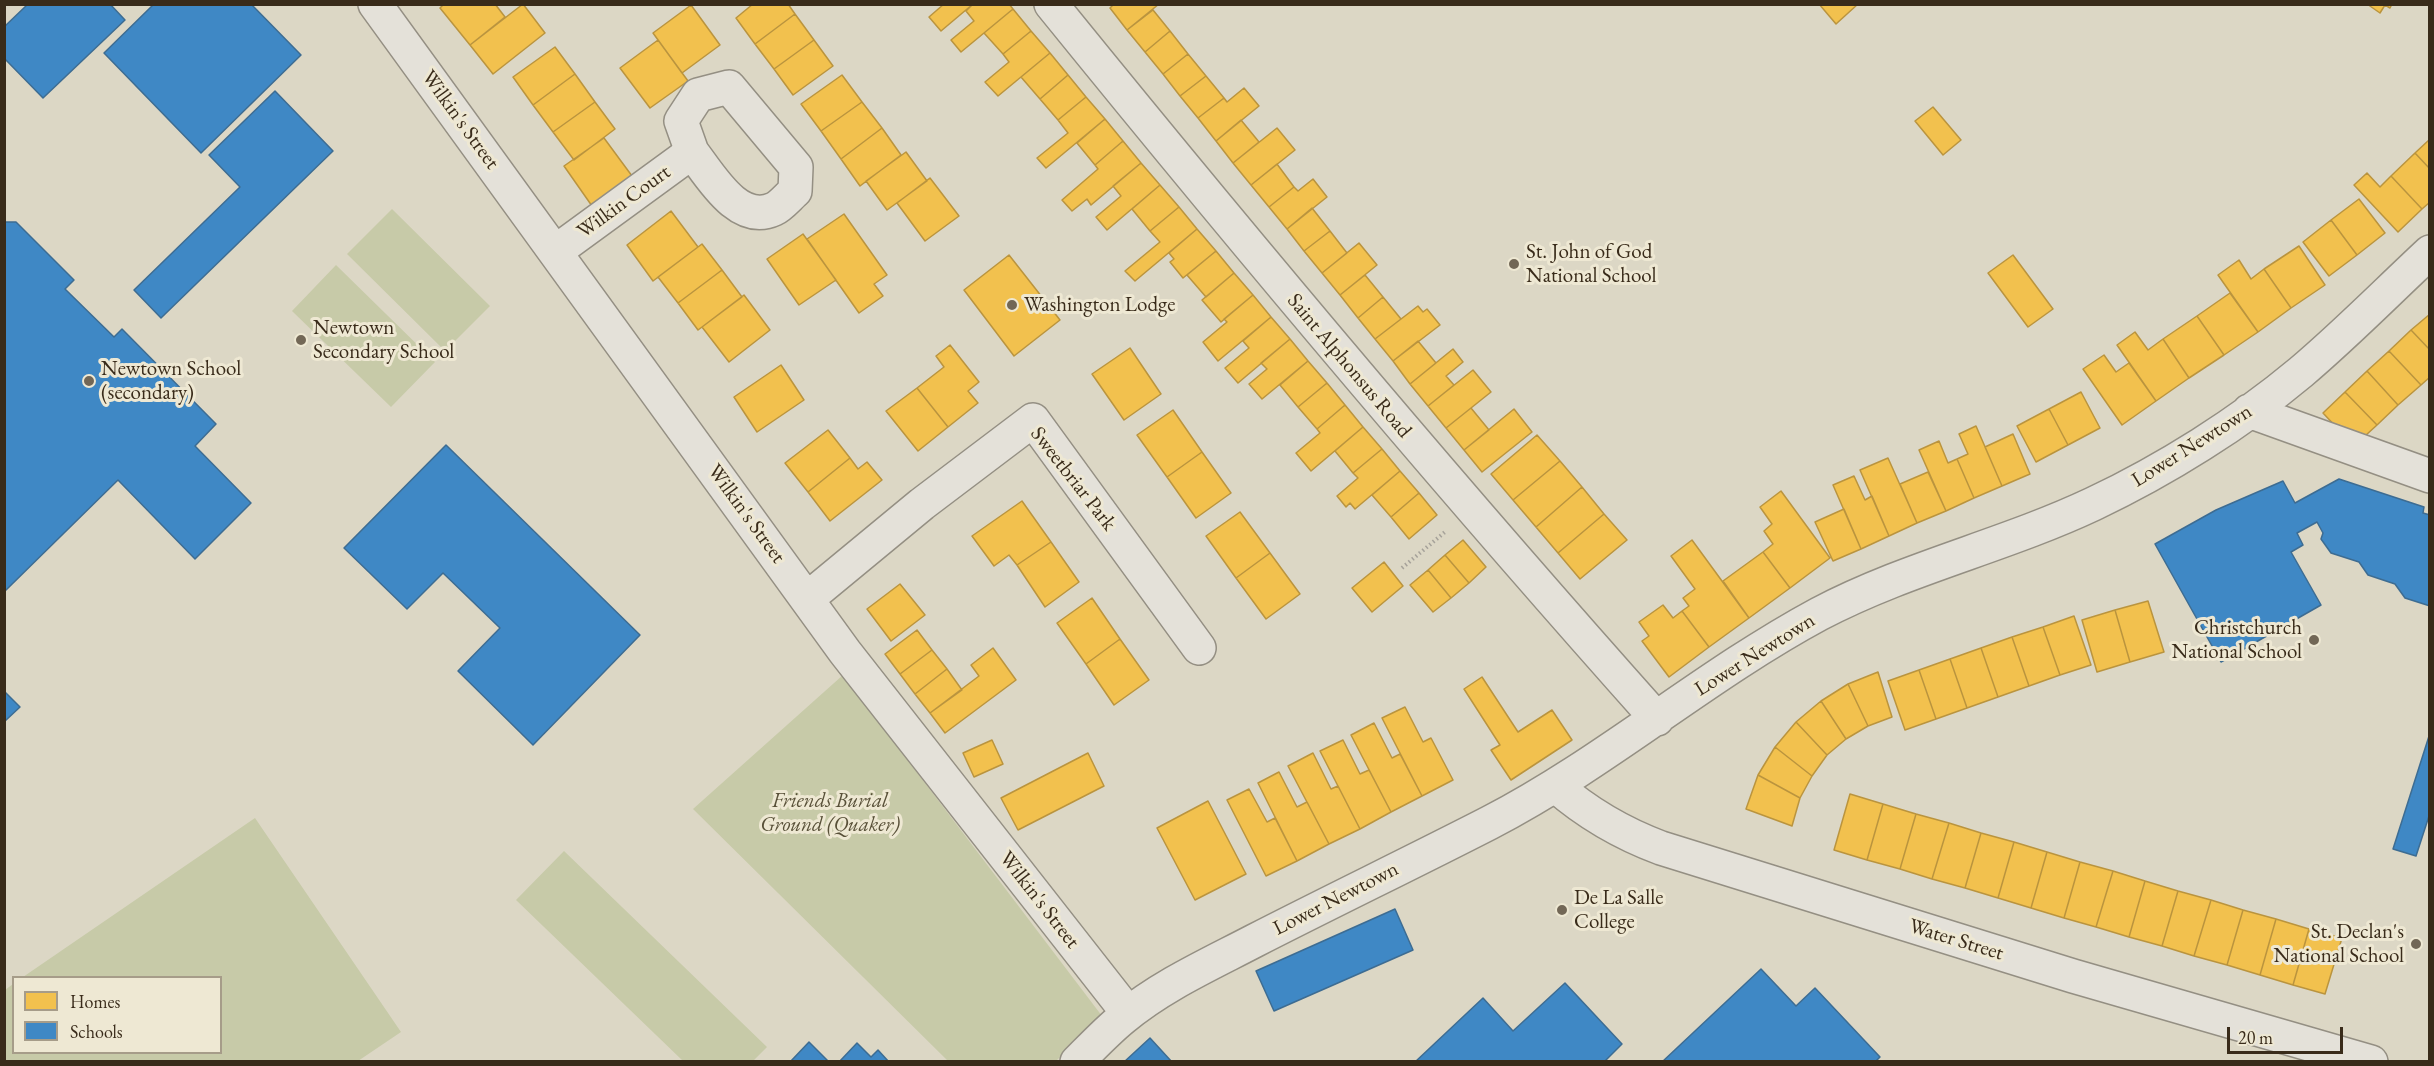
<!DOCTYPE html>
<html>
<head>
<meta charset="utf-8">
<style>
  body { margin:0 }
  #map { position:relative; width:2434px; height:1066px; overflow:hidden; background:#dcd7c5; font-family:"EB Garamond",serif }
  canvas { display:block }
  .frame { position:absolute; inset:0; border:6px solid #392b1a; pointer-events:none }
  .legend { position:absolute; left:12px; top:976px; width:210px; height:78px; box-sizing:border-box; background:#eee8d3; border:2px solid #a69c89; margin:0; padding:8px 10px; list-style:none; font-size:18px; color:#392b1a }
  .legend li { display:flex; align-items:center; gap:12px; height:30px }
  .legend b { width:30px; border:2px solid #a69c89 }
  .scale { position:absolute; left:2227px; top:1027px; width:116px; height:27px; box-sizing:border-box; border:3px solid #392b1a; border-top:0; padding-left:8px; font-size:18px; line-height:21px; white-space:nowrap; color:#392b1a; -webkit-text-stroke:4px #eee8d3; paint-order:stroke }
</style>
</head>
<body>
<div id="map">
<canvas width="2434" height="1066"></canvas>
<div class="frame"></div>
<ul class="legend">
<li><b style="height:16px;background:#f2c14e"></b>Homes</li>
<li><b style="height:16px;background:#3f88c5"></b>Schools</li>
</ul>
<div class="scale">20 m</div>
</div>
<script>
const ctx = document.querySelector('canvas').getContext('2d');
ctx.lineJoin = 'round';
function paint(path, color) {
  ctx.fillStyle = color;
  ctx.fill(path, 'evenodd');
}
function trace(path, color, width, dash) {
  ctx.strokeStyle = color;
  ctx.lineWidth = width;
  ctx.lineCap = dash ? 'butt' : 'round';
  ctx.setLineDash(dash || []);
  ctx.stroke(path);
}
function drawText(font, color, halo, rows, align = 'center') {
  ctx.font = font + ' "EB Garamond",serif';
  ctx.lineWidth = 6;
  ctx.setLineDash([]);
  ctx.textBaseline = 'middle';
  ctx.strokeStyle = halo;
  ctx.fillStyle = color;
  for (const [text, x, y, turn = 0] of rows) {
    ctx.save();
    ctx.translate(x, y);
    ctx.rotate((+turn || 0) * Math.PI / 180);
    ctx.textAlign = isNaN(turn) ? turn : align;
    if (halo) ctx.strokeText(text, 0, 0);
    ctx.fillText(text, 0, 0);
    ctx.restore();
  }
}
paint(new Path2D(`
  M392 209 490 306 445 351 347 254Z
  M336 265 435 362 391 407 292 311Z
  M843 675 1102 1016 1056 1061H948L693 809Z
  M255 818 401 1032 358 1061H5V990L13 984 14 1052H220V978L23 977Z
  M564 851 767 1047 753 1061H683L516 900Z`), '#c7caa8');
const homes = new Path2D(`
  M444 4H495L505 17 470 45 440 8Z
  M523 4 545 33 493 74 470 45Z
  M753 4H788L795 14 755 44 736 18Z
  M944 4H973L941 31 929 17Z
  M973 4H1009L1013 9 961 52 951 40 974 21 966 11Z
  M1114 4H1159L1127 30 1110 8Z
  M1819 4H1858L1836 24Z
  M2367 4H2392L2390 8 2385 5 2380 13Z
  M691 5 720 45 682 73 653 33Z
  M1013 9 1031 31 1003 54 984 33Z
  M1153 10 1170 31 1145 52 1127 30Z
  M795 14 814 40 774 69 755 44Z
  M1031 31 1050 53 998 96 985 82 1009 62 1003 54Z
  M1170 31 1188 54 1163 74 1145 52Z
  M658 40 688 81 650 108 620 68Z
  M814 40 833 66 793 95 774 69Z
  M555 47 575 74 533 105 513 77Z
  M1050 53 1068 75 1040 99 1021 77Z
  M1188 54 1206 76 1180 96 1163 74Z
  M575 74 595 102 553 132 533 105Z
  M842 75 862 102 821 131 801 104Z
  M1068 75 1086 97 1058 120 1040 99Z
  M1206 76 1224 98 1198 118 1180 96Z
  M1244 88 1259 106 1216 141 1198 118 1224 98 1227 102Z
  M1086 97 1105 119 1046 168 1037 158 1068 133 1058 120Z
  M595 102 615 129 574 160 553 132Z
  M862 102 882 128 841 159 821 131Z
  M1933 107 1961 140 1943 155 1915 121Z
  M1105 119 1123 141 1095 165 1077 143Z
  M1241 120 1259 142 1233 163 1216 141Z
  M882 128 901 155 860 186 841 159Z
  M1277 128 1295 150 1251 185 1233 163Z
  M604 138 632 176 592 206 564 166Z
  M2430 139V169L2415 153Z
  M1123 141 1141 163 1091 205 1087 199 1072 211 1062 200 1098 169 1095 165Z
  M906 152 927 181 887 210 866 181Z
  M2415 153 2430 169V202L2422 209 2391 176Z
  M1141 163 1160 185 1107 230 1096 217 1121 196 1113 186Z
  M1277 164 1294 187 1269 207 1251 185Z
  M2367 173 2380 187 2391 176 2422 209 2398 232 2354 185Z
  M930 178 959 216 925 241 897 203Z
  M1313 179 1327 197 1287 229 1269 207 1294 187 1298 191Z
  M1160 185 1179 207 1150 231 1132 209Z
  M2359 199 2385 233 2357 255 2331 220Z
  M1179 207 1197 229 1135 281 1125 271 1160 242 1150 231Z
  M1312 208 1330 231 1304 251 1287 229Z
  M671 211 698 247 653 281 627 245Z
  M844 214 887 275 874 284 883 296 859 313 807 239Z
  M2331 220 2357 255 2329 276 2303 242Z
  M1197 229 1216 251 1183 278 1170 262 1174 259 1169 253Z
  M1330 231 1347 253 1322 273 1304 251Z
  M803 234 836 280 799 305 767 259Z
  M1359 243 1377 265 1340 295 1322 273Z
  M702 244 722 270 678 303 658 277Z
  M2299 246 2325 285 2291 308 2264 269Z
  M1216 251 1234 273 1206 297 1187 275Z
  M1009 255 1060 320 1014 356 964 290Z
  M2013 255 2053 309 2028 327 1988 273Z
  M2239 260 2251 279 2264 269 2291 308 2258 332 2218 275Z
  M722 270 742 297 698 330 678 303Z
  M1234 273 1253 295 1221 322 1202 300Z
  M1365 275 1383 297 1358 318 1340 295Z
  M2230 293 2258 332 2224 355 2197 316Z
  M744 295 770 330 729 362 702 327Z
  M1253 295 1271 317 1218 361 1203 342 1227 322 1224 319Z
  M1383 297 1401 319 1375 339 1358 318Z
  M1418 306 1423 312 1427 309 1440 325 1393 361 1375 339Z
  M2430 314V350L2411 330Z
  M2197 316 2224 355 2189 378 2163 339Z
  M1271 317 1290 339 1238 383 1225 368 1249 348 1243 341Z
  M2411 330 2430 350V377L2421 385 2389 351Z
  M2135 332 2148 350 2163 339 2189 378 2156 401 2117 345Z
  M1290 339 1308 361 1262 399 1249 384 1267 369 1261 363Z
  M1418 341 1436 363 1410 384 1393 361Z
  M950 345 979 382 968 391 978 403 948 427 917 388 944 367 936 356Z
  M1130 348 1161 394 1124 420 1092 374Z
  M1453 349 1463 362 1446 376 1454 385 1428 406 1410 384Z
  M2389 351 2421 385 2398 405 2367 371Z
  M2104 355 2116 372 2129 363 2156 401 2122 425 2083 369Z
  M1308 361 1327 383 1298 407 1280 385Z
  M781 365 804 400 757 432 734 397Z
  M1473 370 1491 392 1446 428 1428 406Z
  M2367 371 2398 405 2377 425 2345 392Z
  M1327 383 1345 405 1317 429 1298 407Z
  M917 388 948 427 918 451 886 411Z
  M2081 392 2100 428 2068 445 2049 409Z
  M2345 392 2377 425 2354 446 2323 413Z
  M1345 405 1363 427 1311 471 1296 453 1320 433 1317 429Z
  M1471 408 1489 430 1464 450 1446 428Z
  M1514 409 1532 432 1482 472 1464 450Z
  M2049 409 2068 445 2036 462 2017 426Z
  M1173 410 1202 452 1167 477 1137 435Z
  M1976 426 2002 486 1974 498 1957 459 1968 454 1959 434Z
  M1363 427 1382 449 1353 473 1335 451Z
  M828 430 850 458 808 492 785 463Z
  M2013 434 2030 474 2002 486 1985 447Z
  M1537 435 1560 461 1513 500 1491 474Z
  M1939 441 1948 463 1957 459 1974 498 1946 511 1919 450Z
  M1382 449 1400 471 1355 509 1350 503 1346 507 1337 496 1358 478 1353 473Z
  M1202 452 1231 493 1196 518 1167 477Z
  M850 458 858 469 867 462 882 480 830 521 808 492Z
  M1888 458 1917 523 1889 536 1860 470Z
  M1560 461 1582 487 1536 527 1513 500Z
  M1400 471 1419 493 1391 517 1372 495Z
  M1928 472 1946 511 1917 523 1900 484Z
  M1854 476 1865 500 1872 496 1889 536 1861 549 1833 485Z
  M1582 487 1604 514 1558 553 1536 527Z
  M1781 491 1830 558 1790 588 1763 552 1773 544 1764 531 1772 524 1760 507Z
  M1419 493 1437 515 1409 539 1391 517Z
  M1022 501 1051 542 1017 565 1009 555 994 566 972 536Z
  M1844 509 1861 549 1833 561 1815 522Z
  M1240 512 1270 553 1236 578 1206 536Z
  M1604 514 1627 540 1580 579 1558 553Z
  M1463 540 1486 567 1469 583 1445 555Z
  M1692 540 1749 618 1709 647 1682 611 1689 606 1683 598 1695 589 1671 556Z
  M1051 542 1079 582 1045 607 1017 565Z
  M1763 552 1790 588 1749 618 1723 581Z
  M1270 553 1300 594 1266 619 1236 578Z
  M1445 555 1469 583 1451 598 1428 570Z
  M1384 562 1403 586 1372 612 1352 588Z
  M1428 570 1451 598 1433 612 1410 585Z
  M900 584 925 615 891 641 867 609Z
  M1092 598 1120 639 1086 664 1057 623Z
  M2148 601 2164 652 2130 662 2115 610Z
  M1663 605 1673 618 1682 611 1709 647 1669 677 1642 641 1649 636 1639 622Z
  M2115 610 2130 662 2097 672 2082 620Z
  M2074 616 2091 665 2060 675 2043 627Z
  M2043 627 2060 675 2029 686 2012 637Z
  M917 630 932 650 900 674 885 654Z
  M2012 637 2029 686 1998 697 1981 648Z
  M1120 639 1149 680 1114 705 1086 664Z
  M993 648 1016 680 945 733 930 713 979 676 971 665Z
  M1981 648 1998 697 1967 708 1950 659Z
  M932 650 947 669 915 694 900 674Z
  M1950 659 1967 708 1936 719 1919 670Z
  M947 669 962 690 930 713 915 694Z
  M1919 670 1936 719 1905 730 1888 681Z
  M1878 672 1892 717 1868 726 1848 684Z
  M1482 677 1518 732 1552 710 1572 740 1511 780 1491 750 1500 745 1464 689Z
  M1848 684 1868 726 1846 739 1821 701Z
  M1821 701 1846 739 1827 755 1796 722Z
  M1405 707 1423 742 1431 738 1453 780 1422 796 1382 718Z
  M1796 722 1827 755 1812 776 1775 747Z
  M1374 723 1392 758 1400 754 1422 796 1391 812 1351 735Z
  M992 740 1003 764 974 777 963 753Z
  M1343 740 1360 774 1369 770 1391 812 1360 829 1320 751Z
  M1775 747 1812 776 1800 798 1758 775Z
  M1088 753 1104 786 1018 830 1001 798Z
  M1313 753 1331 789 1338 786 1360 829 1329 844 1288 766Z
  M1279 772 1297 807 1307 802 1329 844 1297 861 1258 783Z
  M1758 775 1800 798 1792 826 1746 809Z
  M1249 789 1267 822 1275 818 1297 861 1266 876 1227 800Z
  M1850 794 1883 804 1867 860 1834 850Z
  M1208 801 1246 874 1195 900 1157 828Z
  M1883 804 1916 814 1900 869 1867 860Z
  M1916 814 1949 823 1932 879 1900 869Z
  M1949 823 1981 833 1965 888 1932 879Z
  M1981 833 2014 842 1998 898 1965 888Z
  M2014 842 2047 852 2031 908 1998 898Z
  M2047 852 2080 862 2064 918 2031 908Z
  M2080 862 2113 871 2096 927 2064 918Z
  M2113 871 2145 881 2129 937 2096 927Z
  M2145 881 2178 891 2162 946 2129 937Z
  M2178 891 2211 900 2194 956 2162 946Z
  M2211 900 2243 910 2227 965 2194 956Z
  M2243 910 2276 919 2260 975 2227 965Z
  M2276 919 2309 929 2293 985 2260 975Z
  M2309 929 2342 938 2325 994 2293 985Z`);
paint(homes, '#f2c14e');
trace(homes, '#ba943e', 1.5);
const schools = new Path2D(`
  M28 4H110L125 20 43 98 4 58V27Z
  M154 4H251L301 55 201 153 104 53Z
  M275 91 333 151 161 318 134 290 240 187 209 155Z
  M4 222H16L74 280 65 289 114 337 122 329 216 424 195 446 251 503 195 559 118 480 4 592Z
  M446 445 640 635 533 745 458 671 500 628 443 573 407 609 344 548Z
  M2339 479 2424 507 2423 513 2430 515V606L2405 598 2395 584 2368 575 2359 562 2331 553 2321 539 2323 533 2317 522 2297 533 2303 545 2291 552 2321 605 2221 662 2155 544 2216 510 2283 481 2295 503Z
  M4 691 20 707 4 722Z
  M2430 733V813L2416 856 2393 849Z
  M1395 909 1413 950 1274 1011 1256 971Z
  M1761 969 1796 1006 1815 988 1880 1057 1875 1062H1662Z
  M1565 983 1622 1044 1604 1062H1415L1483 998 1513 1031Z
  M1150 1038 1172 1062H1124Z
  M809 1042 829 1062H790Z
  M857 1043 871 1057 878 1050 889 1062H839Z`);
paint(schools, '#3f88c5');
trace(schools, '#3d6c92', 1.5);
const minor = new Path2D(`
  M375 4 845 652 1128 1013
  M1051 4C1248 247 1449 486 1657 719
  M555 252 692 152 681 121 698 95 729 87 796 167 795 191C789 196 781 206 774 209 738 226 710 175 692 152
  M2249 411 2430 476
  M807 599 922 504 1033 420 1199 648
  M1556 786C1588 814 1621 833 1661 848L2073 976 2371 1062
  M1077 1062C1092 1047 1107 1031 1123 1018 1161 986 1210 964 1254 941 1332 901 1411 863 1489 823 1605 763 1704 676 1819 614 1906 568 2004 546 2093 504 2165 470 2240 423 2301 372 2346 334 2387 292 2430 252`);
trace(minor, '#948f83', 36);
trace(new Path2D(`
  M1402 568 1445 532`), '#a6a29a', 4, [1.5, 3]);
trace(minor, '#e4e1d9', 33);
for (const [x, y, r, color] of [
  [1514,264,6,"#726756"],
  [1012,305,6,"#726756"],
  [301,340,6,"#726756"],
  [89,381,6,"#726756"],
  [2314,640,6,"#726756"],
  [1562,910,6,"#726756"],
  [2416,944,6,"#726756"]
]) {
  const dot = new Path2D();
  dot.arc(x, y, r, 0, 2 * Math.PI);
  ctx.fillStyle = color;
  ctx.fill(dot);
  trace(dot, '#eee8d3', 2);
}
drawText('21px', '#392b1a', '#eee8d3', [
  ["Wilkin's Street",460,120,54],
  ["Wilkin Court",624,202,-36],
  ["Saint Alphonsus Road",1349,366,50],
  ["Lower Newtown",2192,446,-32],
  ["Sweetbriar Park",1073,479,52],
  ["Wilkin's Street",746,514,54],
  ["Lower Newtown",1755,655,-32],
  ["Lower Newtown",1336,899,-27],
  ["Wilkin's Street",1039,900,52],
  ["Water Street",1956,940,17]
]);
drawText('21px', '#392b1a', '#eee8d3', [
  ["St. John of God",1526,252],
  ["National School",1526,276],
  ["Washington Lodge",1024,305],
  ["Newtown",313,328],
  ["Secondary School",313,352],
  ["Newtown School",101,369],
  ["(secondary)",101,393],
  ["Christchurch",2302,628,"right"],
  ["National School",2302,652,"right"],
  ["De La Salle",1574,898],
  ["College",1574,922],
  ["St. Declan's",2404,932,"right"],
  ["National School",2404,956,"right"]
], 'left');
drawText('italic 21px', '#585038', '#eee8d3', [
  ["Friends Burial",830,801],
  ["Ground (Quaker)",830,825]
]);
</script>
</body>
</html>
